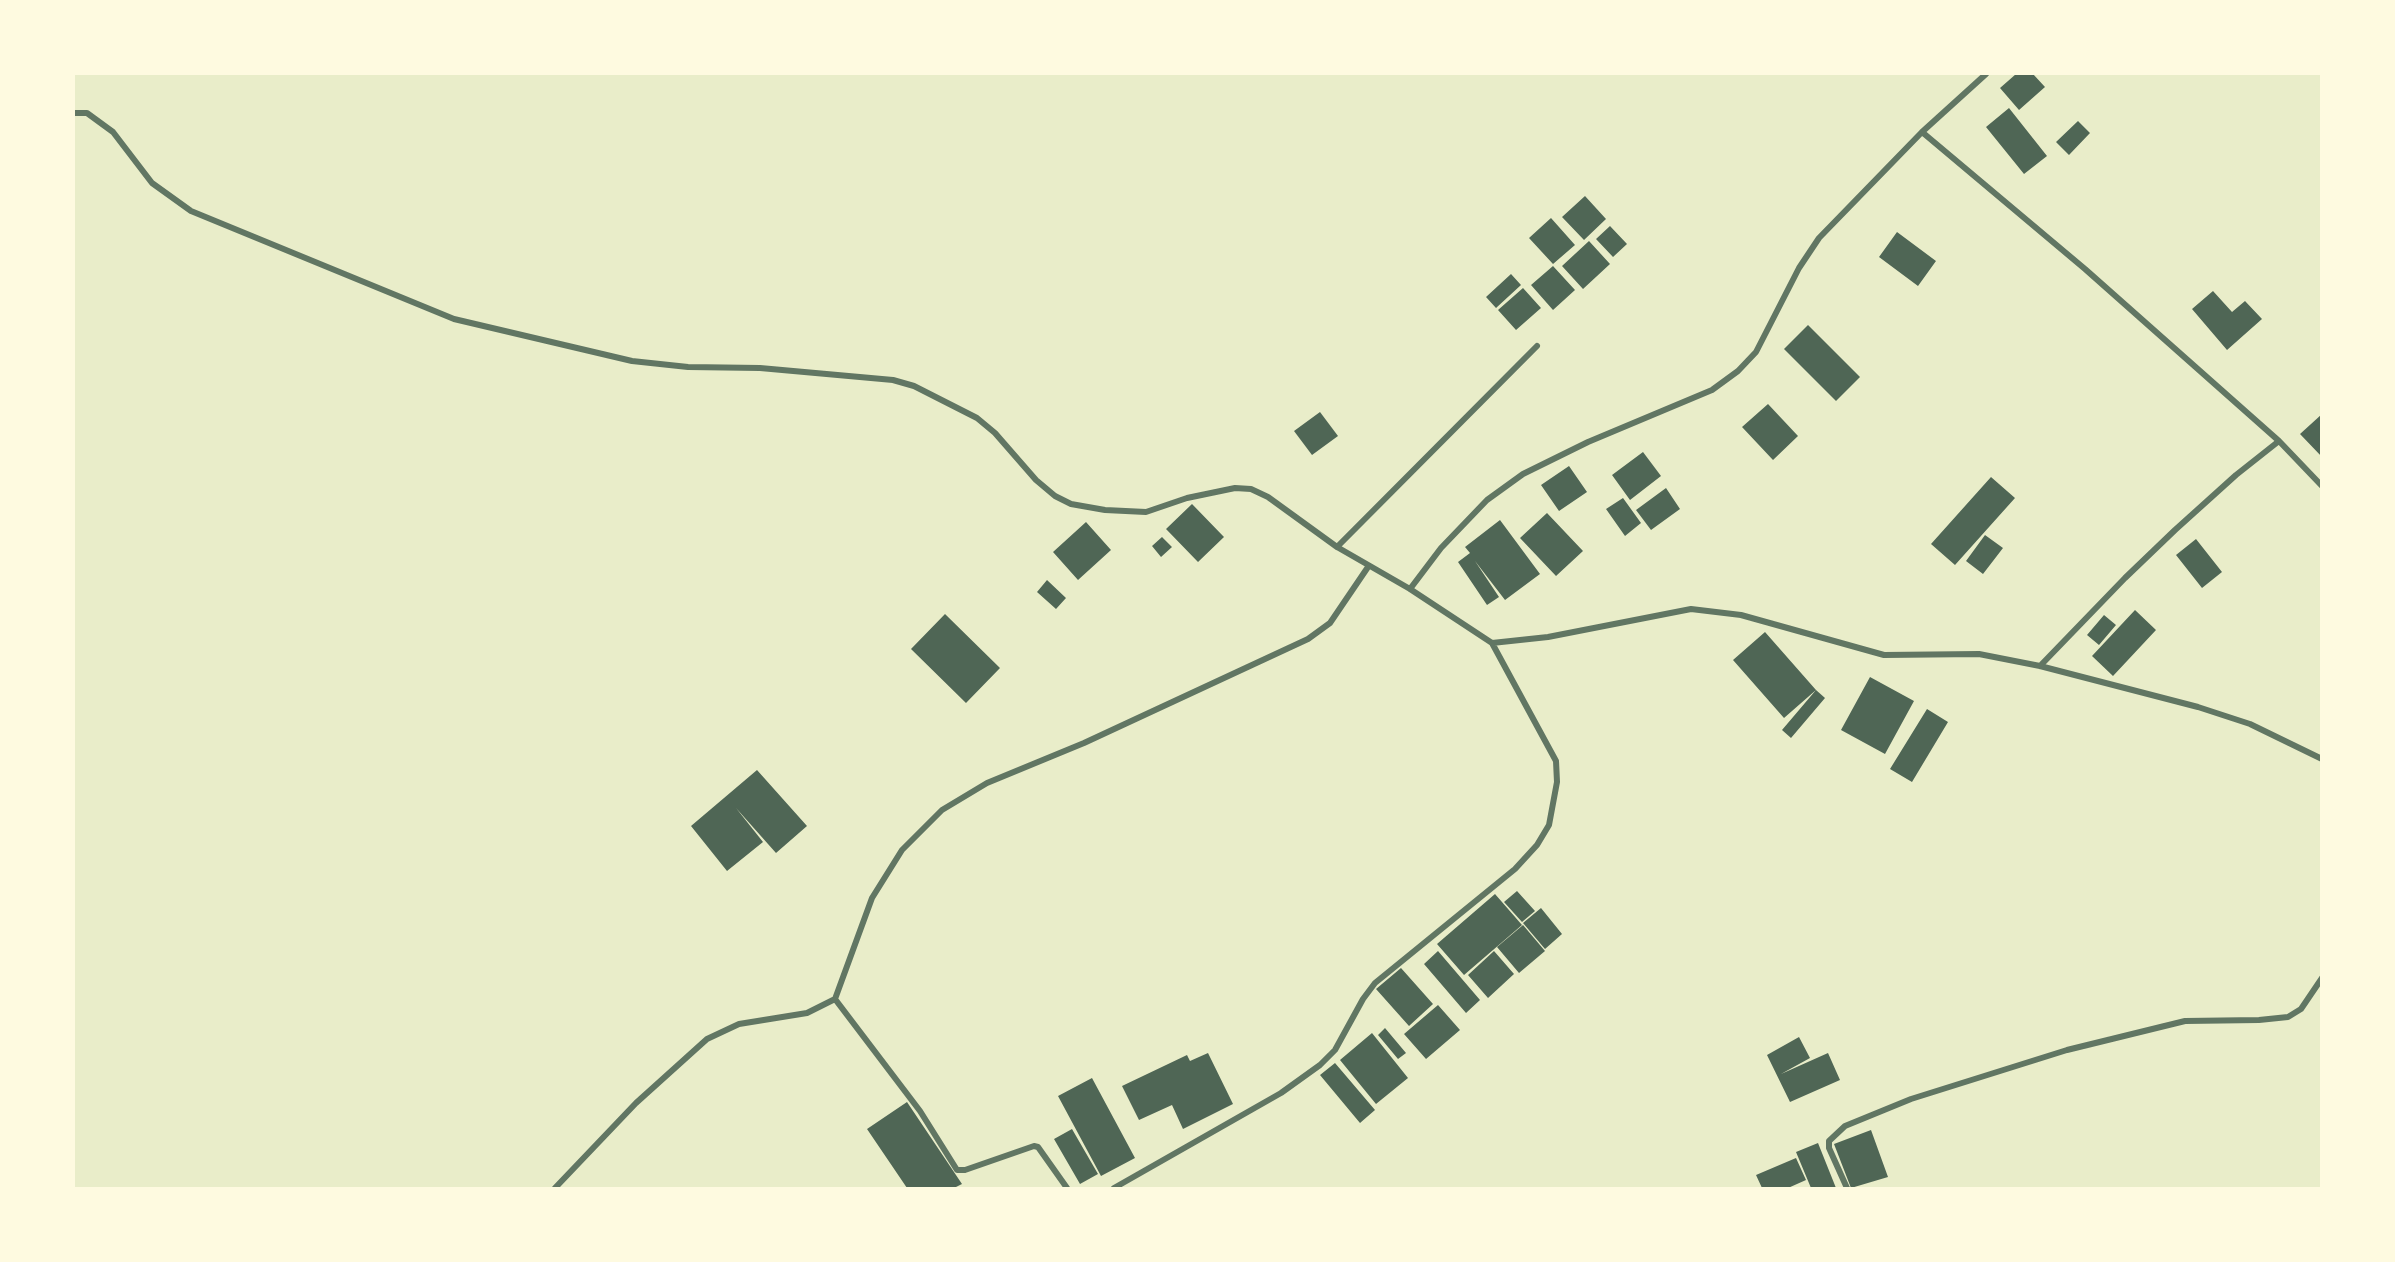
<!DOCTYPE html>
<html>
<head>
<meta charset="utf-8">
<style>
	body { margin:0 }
	#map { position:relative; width:2395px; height:1262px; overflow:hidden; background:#e9edc9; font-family:Lora,serif }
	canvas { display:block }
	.frame { position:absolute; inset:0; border:75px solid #fefae0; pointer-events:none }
</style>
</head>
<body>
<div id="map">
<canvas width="2395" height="1262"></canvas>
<div class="frame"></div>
</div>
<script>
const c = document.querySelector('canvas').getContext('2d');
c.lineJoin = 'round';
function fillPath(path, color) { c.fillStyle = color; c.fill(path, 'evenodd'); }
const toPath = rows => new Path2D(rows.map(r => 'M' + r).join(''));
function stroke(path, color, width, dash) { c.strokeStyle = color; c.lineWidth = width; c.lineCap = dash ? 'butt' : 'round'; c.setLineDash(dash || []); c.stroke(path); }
fillPath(toPath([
	[2016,74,2033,74,2045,87,2019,110,2000,88],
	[2009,108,2047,156,2024,174,1986,127],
	[2078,121,2090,133,2069,155,2056,142],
	[1585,196,1606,219,1584,240,1562,217],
	[1551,218,1575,245,1553,264,1529,238],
	[1610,226,1627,244,1613,257,1596,239],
	[1897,232,1936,261,1918,286,1879,257],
	[1589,241,1610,264,1583,289,1562,266],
	[1553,266,1575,290,1553,310,1531,285],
	[1511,274,1521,285,1496,308,1486,297],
	[1523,288,1541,308,1516,330,1498,310],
	[2213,291,2232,312,2245,301,2262,319,2227,350,2192,309],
	[1808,325,1860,377,1836,401,1784,349],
	[1768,404,1798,436,1773,460,1742,427],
	[1320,412,1338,436,1312,455,1294,431],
	[2322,414,2322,457,2300,434],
	[1643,452,1661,476,1630,500,1612,475],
	[1569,466,1587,492,1559,511,1541,485],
	[1991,477,2015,498,1955,565,1931,544],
	[1666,488,1680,509,1651,530,1636,510],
	[1623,498,1641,523,1625,536,1606,509],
	[1192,504,1224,537,1198,562,1166,529],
	[1547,513,1583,551,1556,576,1520,538],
	[1500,520,1540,574,1505,600,1475,561,1499,597,1487,605,1458,562,1470,553,1465,547],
	[1086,522,1111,550,1078,580,1053,552],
	[1985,535,2003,548,1983,574,1966,561],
	[1162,537,1172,547,1161,557,1152,546],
	[2196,539,2222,572,2202,588,2176,555],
	[1047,580,1066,598,1056,609,1037,592],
	[2135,610,2156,630,2113,676,2092,656],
	[945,614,1000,668,966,703,911,649],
	[2104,615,2116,625,2099,645,2087,635],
	[1765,632,1816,690,1784,718,1733,660],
	[1870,677,1914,701,1885,754,1841,730],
	[1816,690,1825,698,1791,738,1782,730],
	[1927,709,1948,722,1912,782,1890,769],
	[757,770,807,826,776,853,736,808,763,842,727,871,691,826],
	[1517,891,1535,911,1522,922,1504,902],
	[1495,894,1522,925,1464,975,1437,944],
	[1541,908,1562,934,1545,949,1523,923],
	[1523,925,1545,951,1519,973,1497,947],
	[1438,951,1480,1000,1466,1013,1424,964],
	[1494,951,1514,974,1488,998,1468,975],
	[1401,968,1433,1004,1409,1026,1376,989],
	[1438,1005,1460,1030,1426,1059,1404,1034],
	[1385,1028,1406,1053,1398,1059,1378,1035],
	[1372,1033,1408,1078,1376,1104,1340,1060],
	[1799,1037,1810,1058,1781,1074,1828,1053,1840,1080,1790,1102,1767,1055],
	[1208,1053,1233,1104,1183,1129,1172,1105,1139,1120,1122,1086,1187,1055,1190,1061],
	[1335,1063,1375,1110,1360,1123,1320,1075],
	[1092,1078,1135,1158,1101,1176,1058,1096],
	[907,1102,962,1184,954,1188,907,1188,867,1129],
	[1072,1129,1098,1174,1080,1184,1054,1139],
	[1871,1130,1888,1177,1851,1188,1834,1144],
	[1818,1143,1836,1188,1811,1188,1796,1152],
	[1796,1158,1806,1180,1788,1188,1762,1188,1756,1175]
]), '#4f6655');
stroke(toPath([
	[74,113,87,113,113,132,152,183,191,211,454,319,632,361,688,367,760,368,893,380,914,386,977,418,995,433,1036,480,1055,496,1071,504,1105,510,1146,512,1187,498,1235,488,1251,489,1268,497,1337,547,1410,589,1492,643,1548,637,1691,609,1741,615,1884,655,1979,654,2040,666,2198,707,2250,724,2322,759],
	[1922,132,2085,269,2279,441,2322,486],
	[1337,547,1537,346],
	[1410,589,1441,548,1487,500,1523,474,1588,442,1712,390,1738,371,1756,352,1799,268,1819,238,1922,132,1986,74],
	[2040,666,2125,578,2175,530,2236,475,2279,441],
	[835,999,920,1111,957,1170,965,1170,1034,1146,1038,1147,1067,1188],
	[555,1188,636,1103,707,1039,739,1024,807,1013,835,999,872,898,902,850,942,810,987,783,1084,743,1308,639,1330,623,1368,567],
	[1114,1188,1281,1093,1320,1065,1335,1050,1363,999,1375,983,1515,869,1537,845,1549,825,1557,782,1556,761,1492,643],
	[1847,1188,1829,1148,1829,1141,1845,1126,1911,1099,2067,1050,2185,1021,2259,1020,2288,1017,2301,1009,2322,978]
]), '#617663', 6);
</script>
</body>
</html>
